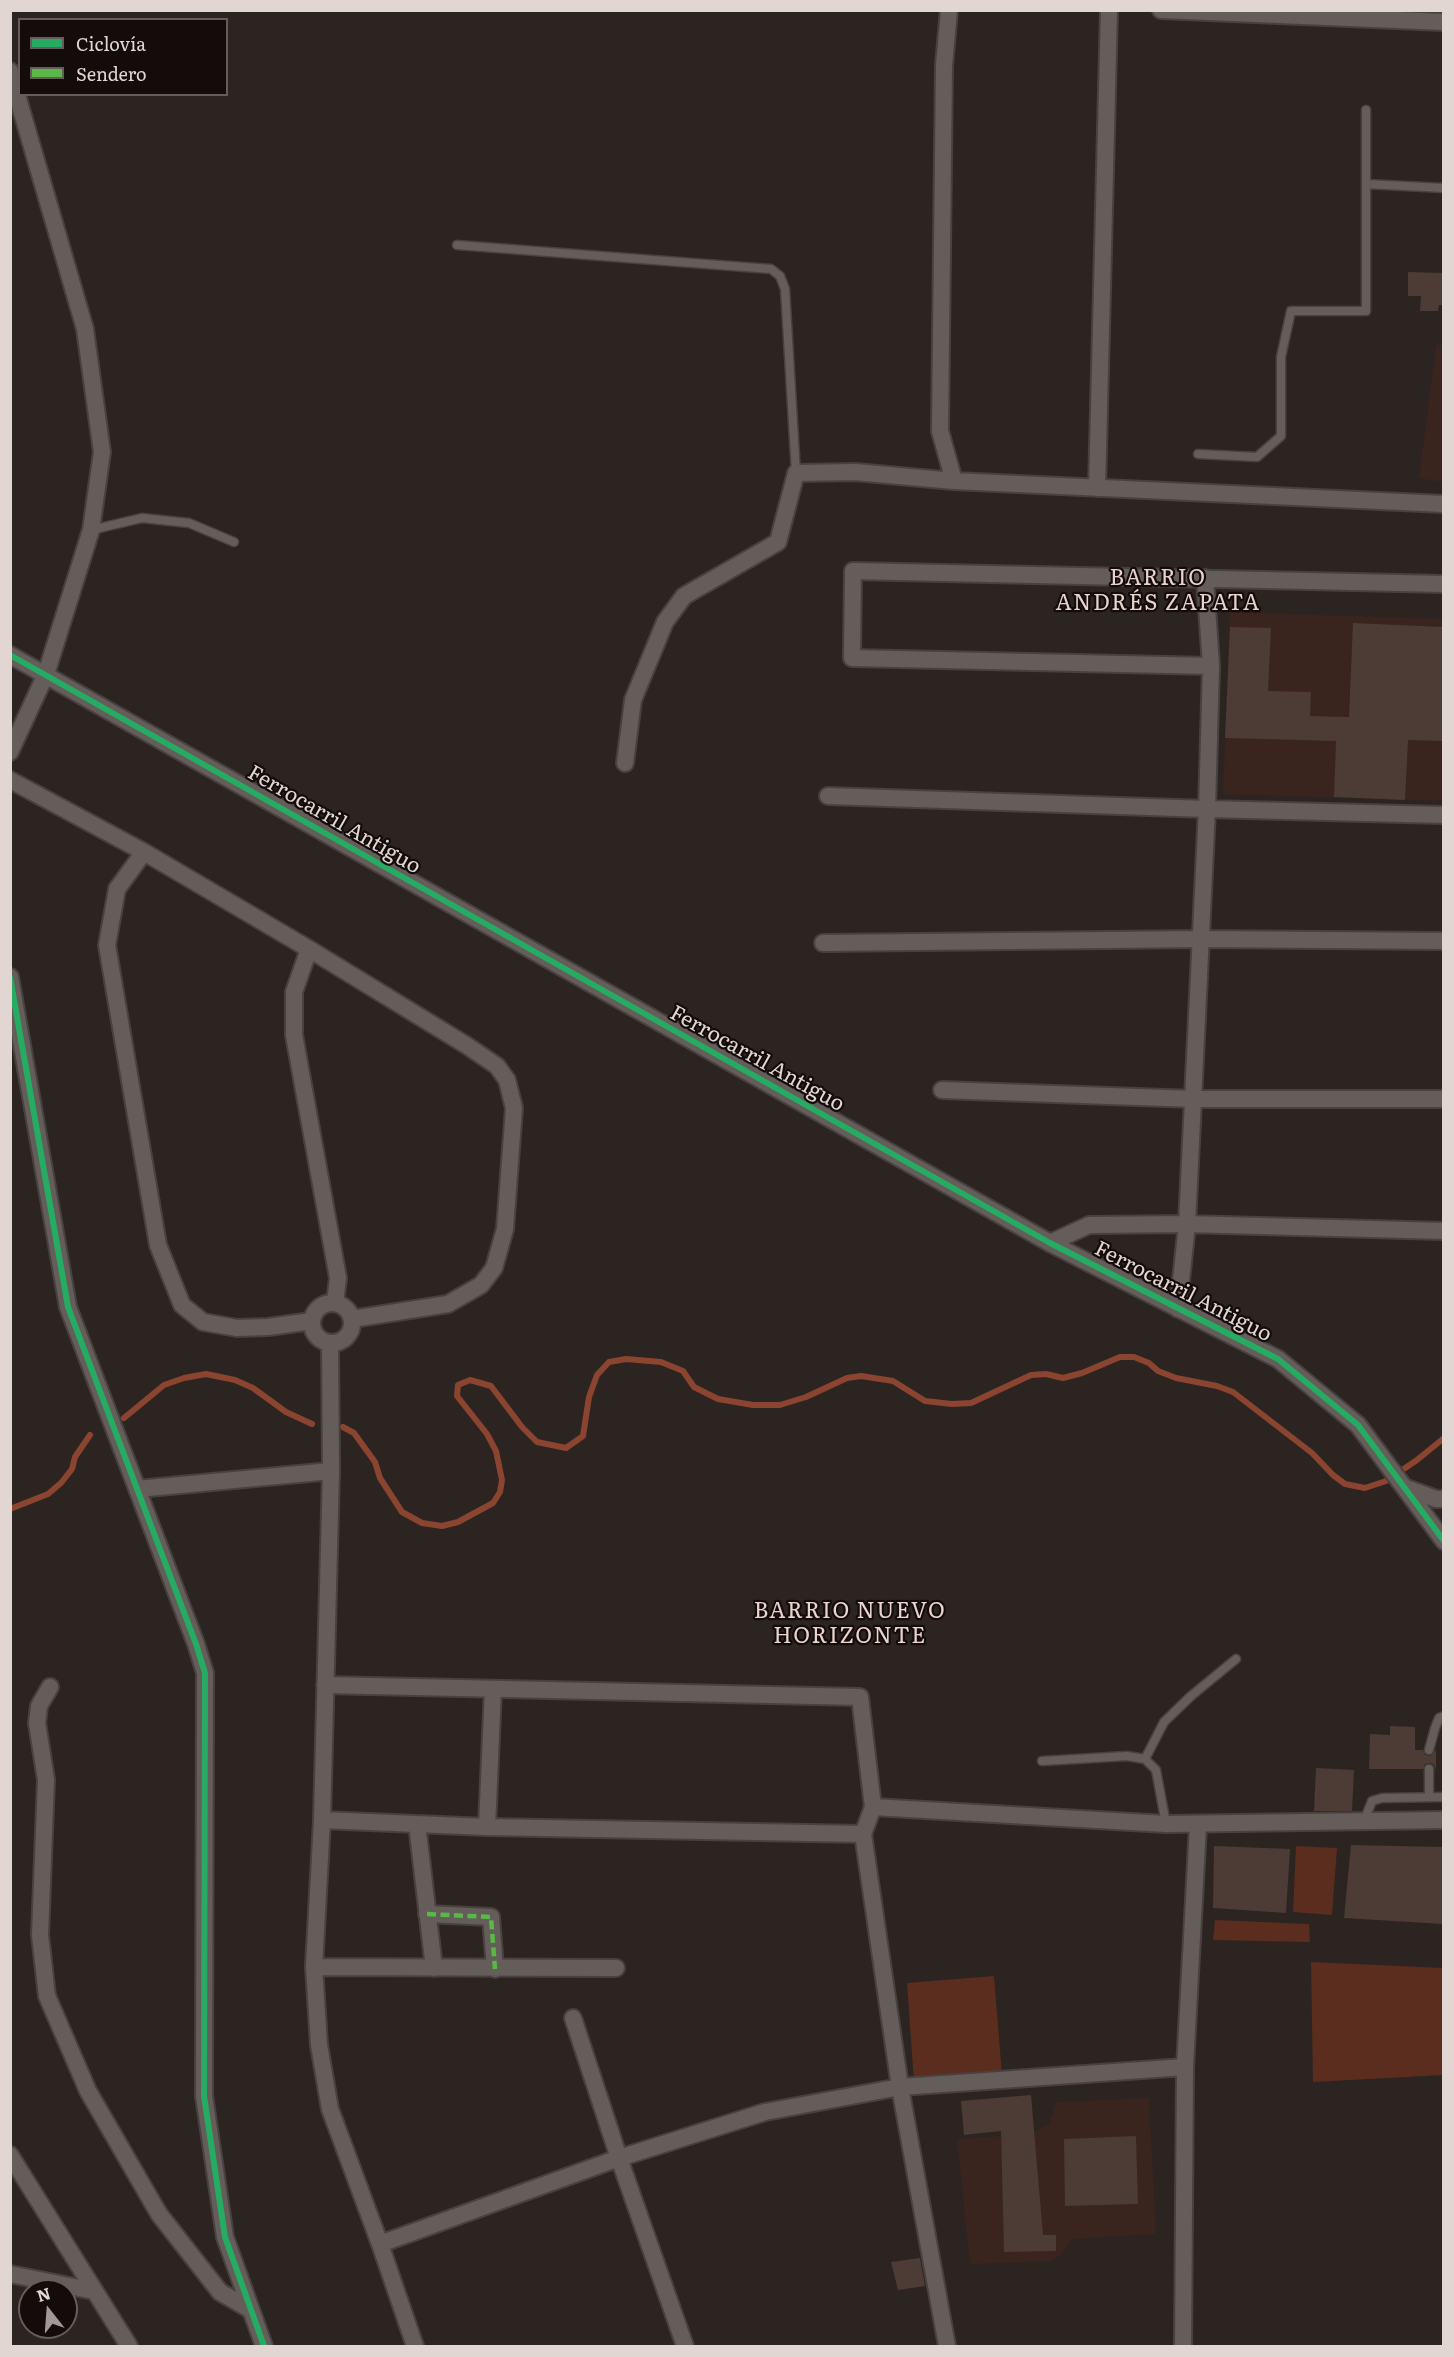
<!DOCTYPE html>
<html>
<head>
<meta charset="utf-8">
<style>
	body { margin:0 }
	#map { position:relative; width:1454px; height:2357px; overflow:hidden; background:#2c2421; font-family:Literata,serif }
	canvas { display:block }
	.frame { position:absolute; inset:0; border:12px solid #e2d6d3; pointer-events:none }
	.legend { position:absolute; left:18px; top:18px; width:210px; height:78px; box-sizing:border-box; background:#140c0a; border:2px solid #665d5a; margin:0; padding:8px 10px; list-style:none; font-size:18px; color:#e2d6d3 }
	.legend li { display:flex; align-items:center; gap:12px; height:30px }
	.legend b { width:30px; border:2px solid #665d5a }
	.north { position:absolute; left:18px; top:2279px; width:60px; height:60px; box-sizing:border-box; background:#140c0a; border:2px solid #665d5a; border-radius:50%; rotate:343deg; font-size:16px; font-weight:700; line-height:24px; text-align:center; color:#e2d6d3 }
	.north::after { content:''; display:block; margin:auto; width:21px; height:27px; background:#a29895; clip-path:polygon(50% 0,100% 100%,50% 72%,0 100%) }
</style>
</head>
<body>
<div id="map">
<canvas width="1454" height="2357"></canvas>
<div class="frame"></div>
<ul class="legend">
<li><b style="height:8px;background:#26ab63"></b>Ciclovía</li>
<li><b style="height:8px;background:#58b947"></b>Sendero</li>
</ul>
<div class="north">N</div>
</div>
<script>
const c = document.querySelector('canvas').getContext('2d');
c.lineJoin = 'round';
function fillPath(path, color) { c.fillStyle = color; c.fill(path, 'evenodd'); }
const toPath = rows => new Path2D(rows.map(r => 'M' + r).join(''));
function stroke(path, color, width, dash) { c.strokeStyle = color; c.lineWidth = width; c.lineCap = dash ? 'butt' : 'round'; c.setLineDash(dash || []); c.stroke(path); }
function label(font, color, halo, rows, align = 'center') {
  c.font = font + ' Literata,serif'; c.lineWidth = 4.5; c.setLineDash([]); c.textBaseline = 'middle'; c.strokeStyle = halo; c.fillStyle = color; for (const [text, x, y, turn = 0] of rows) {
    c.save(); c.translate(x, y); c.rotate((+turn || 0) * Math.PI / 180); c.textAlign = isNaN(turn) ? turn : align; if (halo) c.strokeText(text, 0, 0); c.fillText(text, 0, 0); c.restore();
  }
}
fillPath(toPath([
	[1436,345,1443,345,1443,482,1419,478],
	[1230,612,1443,619,1443,801,1223,794],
	[1149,2098,1156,2234,1071,2239,1062,2254,1052,2261,970,2264,957,2139,1030,2134,1049,2124,1056,2102]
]), '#39241e');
fillPath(toPath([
	[1296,1846,1337,1848,1332,1915,1293,1912],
	[1215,1920,1309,1924,1310,1942,1213,1940],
	[1311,1962,1443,1968,1443,2075,1313,2082],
	[994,1976,1002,2075,914,2082,907,1983]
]), '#5b2d1e');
stroke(toPath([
	[124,1418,164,1385,184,1378,206,1374,235,1380,253,1388,286,1412,312,1424],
	[343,1427,354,1433,375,1462,380,1478,402,1512,422,1523,442,1526,458,1522,493,1503,500,1492,502,1480,496,1451,487,1434,457,1396,458,1385,470,1380,491,1386,522,1427,537,1442,566,1448,583,1436,589,1397,597,1375,609,1362,626,1359,661,1362,683,1371,694,1387,718,1399,753,1405,780,1405,806,1397,847,1378,861,1376,893,1381,925,1401,952,1404,971,1403,1031,1375,1046,1374,1063,1378,1082,1373,1120,1357,1134,1357,1149,1363,1158,1371,1176,1378,1217,1386,1233,1392,1312,1453,1333,1475,1345,1484,1365,1488,1386,1481,1417,1460,1444,1438],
	[10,1509,48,1494,61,1483,72,1469,75,1457,90,1435]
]), '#8a442f', 6);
fillPath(toPath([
	[1408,272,1443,273,1443,305,1439,305,1438,311,1420,311,1421,296,1408,296],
	[1353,623,1443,627,1443,741,1408,740,1405,800,1334,797,1336,741,1225,738,1230,627,1271,628,1268,691,1311,692,1310,716,1349,717],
	[1390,1726,1415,1727,1415,1750,1423,1750,1425,1755,1430,1756,1436,1750,1436,1770,1434,1765,1430,1763,1425,1764,1423,1769,1369,1769,1370,1734,1390,1735],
	[1316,1768,1354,1770,1352,1811,1314,1811],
	[1351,1845,1443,1847,1443,1924,1344,1918],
	[1214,1846,1290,1849,1286,1913,1213,1908],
	[1031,2095,1043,2235,1056,2235,1056,2251,1004,2252,1001,2131,964,2135,961,2101],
	[1136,2136,1138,2204,1065,2206,1064,2139],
	[920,2258,925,2286,898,2290,891,2262]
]), '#4d3b36');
const lane = toPath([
	[1366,184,1444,188],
	[457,245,771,269,780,276,785,289,796,473],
	[1198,454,1257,457,1281,436,1281,357,1291,311,1366,311,1366,110],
	[91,530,142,518,189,523,234,542],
	[1429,1750,1435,1728,1439,1718,1444,1716],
	[1145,1759,1164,1722,1191,1696,1236,1659],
	[1042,1761,1127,1756,1145,1759,1156,1770,1166,1824],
	[1429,1796,1429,1769],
	[1364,1821,1372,1801,1382,1798,1444,1797]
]);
const street = toPath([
	[949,10,944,65,940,431,954,481],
	[1161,10,1444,22],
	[10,71,85,329,102,452,91,530,46,674,10,752],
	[1097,488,1109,10],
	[10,655,1050,1243,1278,1359,1358,1425,1444,1541],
	[1211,666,852,658,853,571,1444,584],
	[625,763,633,700,665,622,684,596,778,542,796,473,855,472,954,481,1444,504],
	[10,780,144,852,309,949,466,1045,497,1066,507,1080,514,1108,505,1229,494,1268,481,1285,448,1304,352,1319],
	[828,796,1207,809,1444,815],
	[144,852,117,889,107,945,158,1245,182,1305,203,1322,237,1328,268,1327,312,1321],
	[823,943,1201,939,1444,941],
	[309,949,294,992,294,1035,338,1278,335,1303],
	[10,977,68,1307,196,1644,205,1673,204,2096,225,2237,264,2346],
	[942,1090,1194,1099,1444,1099],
	[1050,1243,1089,1225,1187,1224,1444,1231],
	'312 1323a20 20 0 1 1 40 0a20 20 0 1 1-40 0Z',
	[1178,1309,1187,1224,1207,809,1211,666,1205,578],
	[330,1343,331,1471,322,1820,314,1967,319,2045,330,2109,380,2244,415,2346],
	[1406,1488,1436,1499,1444,1499],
	[137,1489,331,1471],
	[325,1685,860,1697,873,1807],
	[50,1687,39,1706,37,1723,46,1780,40,1935,47,1996,88,2091,159,2214,220,2292,251,2310],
	[322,1820,487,1827,863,1834,873,1807,1166,1824,1444,1820],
	[417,1824,434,1968],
	[487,1827,493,1689],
	[863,1834,900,2087,947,2346],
	[427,1914,491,1917,495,1969],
	[314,1967,616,1968],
	[573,2018,619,2158,685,2346],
	[10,2155,129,2346],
	[380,2244,619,2158,765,2112,900,2087,1185,2067],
	[10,2274,94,2291],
	[1183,2346,1185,2067,1198,1825]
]);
stroke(lane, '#49413f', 11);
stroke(street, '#49413f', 20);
stroke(lane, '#645d5a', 8);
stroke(street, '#645d5a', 16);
stroke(toPath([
	[427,1914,491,1917,495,1969]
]), '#58b947', 4.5, [9, 4.5]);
stroke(toPath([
	[10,655,1050,1243,1278,1359,1358,1425,1444,1541],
	[10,977,68,1307,196,1644,205,1673,204,2096,225,2237,264,2346]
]), '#26ab63', 6);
label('21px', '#e2d6d3', '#140c0a', [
	["Ferrocarril Antiguo",334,820,30],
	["Ferrocarril Antiguo",757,1059,29],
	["Ferrocarril Antiguo",1183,1292,27]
]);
c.letterSpacing = '1.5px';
label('22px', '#e9d3cc', '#140c0a', [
	["BARRIO",1158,579],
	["ANDRÉS ZAPATA",1158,604],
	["BARRIO NUEVO",850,1612],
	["HORIZONTE",850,1637]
]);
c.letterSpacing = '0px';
</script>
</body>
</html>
